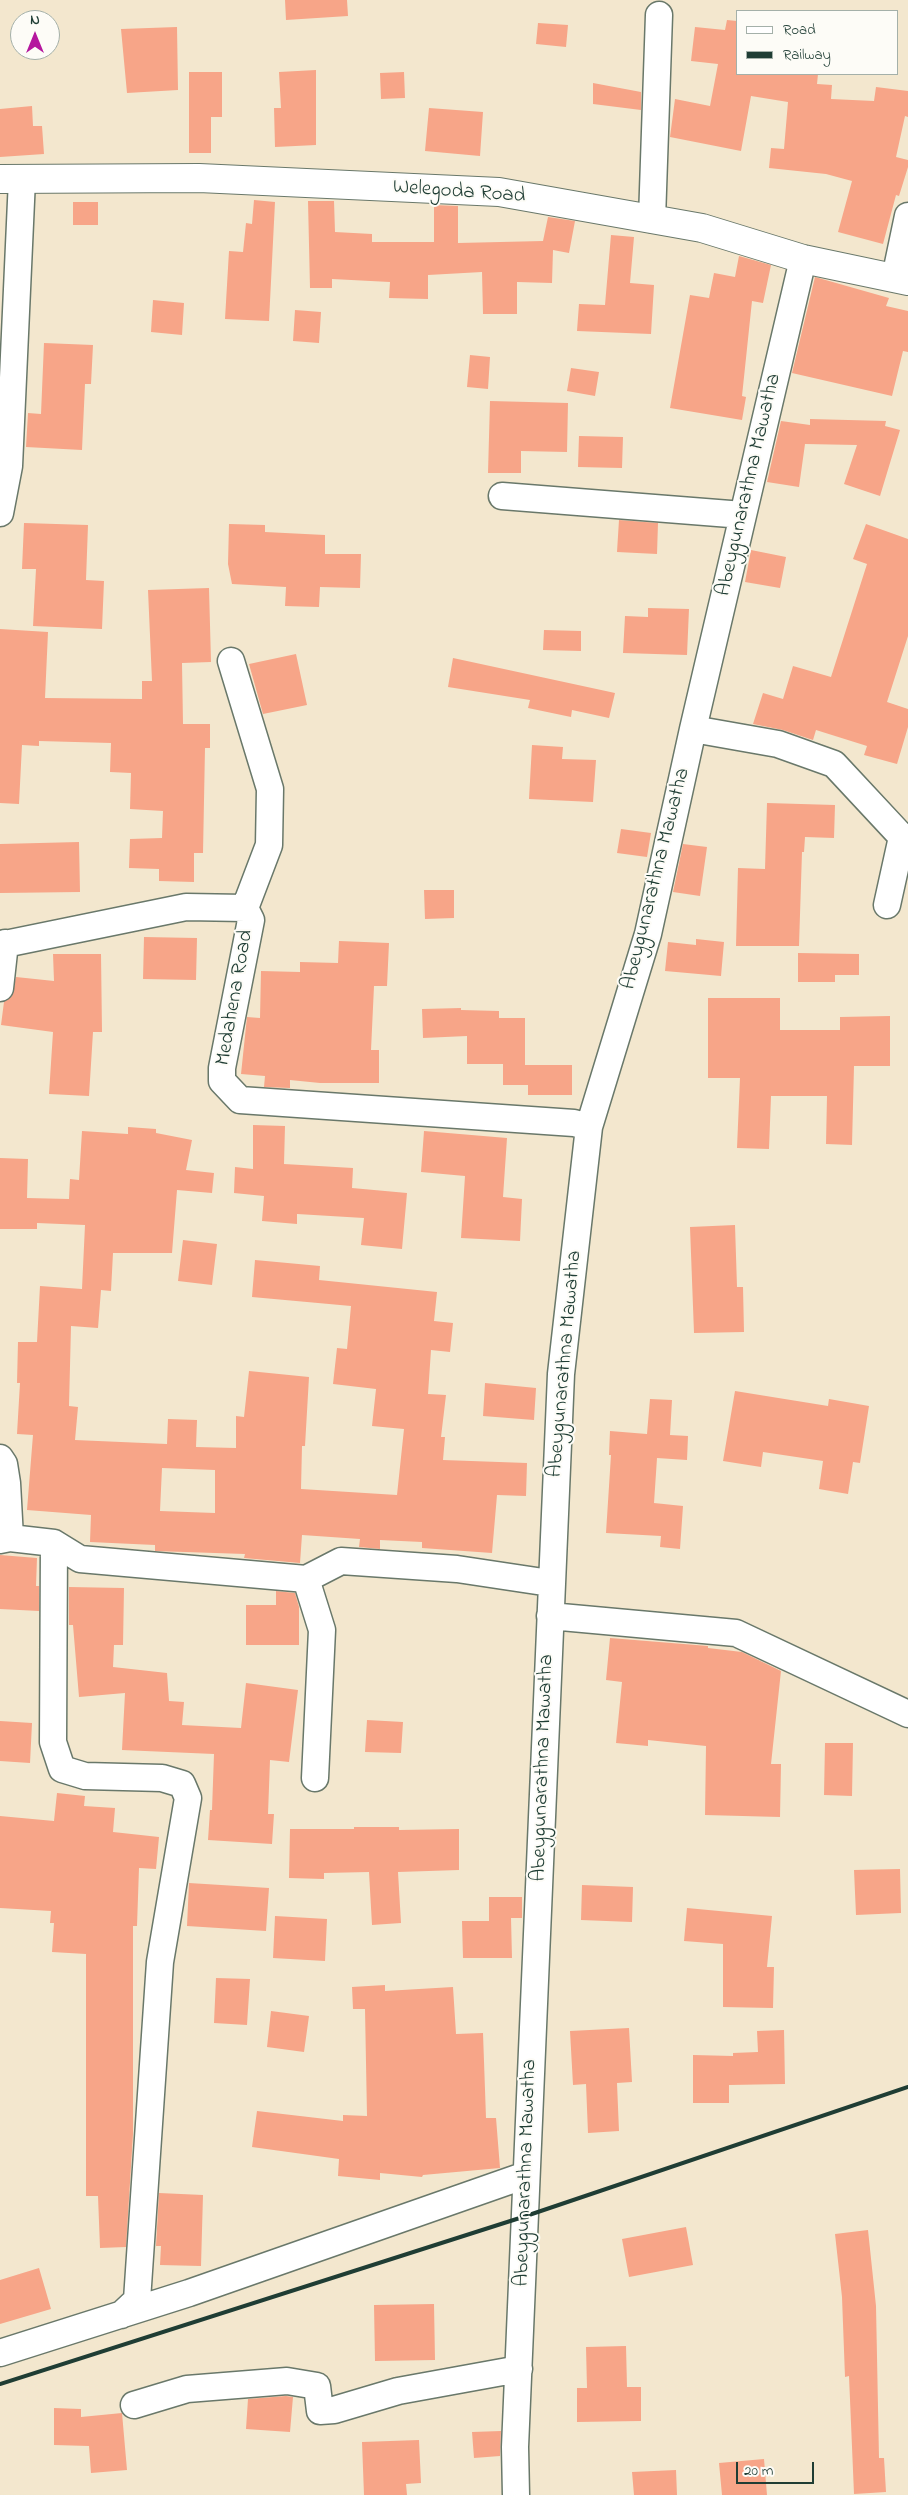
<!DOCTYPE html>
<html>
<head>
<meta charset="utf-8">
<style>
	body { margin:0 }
	#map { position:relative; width:908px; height:2495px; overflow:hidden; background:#f3e7ce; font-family:"Indie Flower",sans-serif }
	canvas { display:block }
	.legend { position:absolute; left:736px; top:10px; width:162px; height:65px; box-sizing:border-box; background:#fdfcf7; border:1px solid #a4b0a9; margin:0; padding:6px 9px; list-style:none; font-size:15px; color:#1f3d34 }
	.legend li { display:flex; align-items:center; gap:10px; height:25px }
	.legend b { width:25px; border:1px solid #a4b0a9 }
	.north { position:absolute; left:10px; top:10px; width:50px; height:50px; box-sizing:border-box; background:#fdfcf7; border:1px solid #a4b0a9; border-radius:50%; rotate:0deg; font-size:14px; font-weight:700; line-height:20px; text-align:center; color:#1f3d34 }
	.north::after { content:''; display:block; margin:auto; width:18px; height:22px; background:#b5179e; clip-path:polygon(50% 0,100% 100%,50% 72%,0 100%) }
	.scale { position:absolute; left:736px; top:2462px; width:78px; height:22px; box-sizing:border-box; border:2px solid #1f3d34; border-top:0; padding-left:6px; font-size:15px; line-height:18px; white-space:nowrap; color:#1f3d34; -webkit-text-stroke:4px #fdfcf7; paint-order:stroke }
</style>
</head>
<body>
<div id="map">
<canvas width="908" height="2495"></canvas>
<ul class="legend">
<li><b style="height:6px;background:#fff"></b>Road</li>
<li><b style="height:6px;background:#1f3d34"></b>Railway</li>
</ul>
<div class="north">N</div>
<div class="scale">20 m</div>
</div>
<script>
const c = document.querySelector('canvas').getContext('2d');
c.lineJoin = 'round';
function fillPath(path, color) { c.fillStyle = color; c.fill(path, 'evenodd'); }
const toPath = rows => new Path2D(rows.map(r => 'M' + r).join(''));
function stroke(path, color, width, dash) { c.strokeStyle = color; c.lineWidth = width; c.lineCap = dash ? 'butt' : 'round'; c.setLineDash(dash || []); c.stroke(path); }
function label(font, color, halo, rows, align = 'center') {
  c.font = font + ' "Indie Flower",sans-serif'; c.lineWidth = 4; c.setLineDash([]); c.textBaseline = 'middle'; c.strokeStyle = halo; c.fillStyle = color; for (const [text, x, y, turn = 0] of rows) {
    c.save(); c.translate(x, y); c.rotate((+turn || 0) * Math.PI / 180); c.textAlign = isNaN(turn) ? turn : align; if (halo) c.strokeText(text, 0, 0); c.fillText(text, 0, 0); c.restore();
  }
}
fillPath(toPath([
	[285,0,347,0,348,16,286,20],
	[727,20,737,21,737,74,818,74,817,84,832,85,831,99,874,101,876,87,908,91,908,117,905,116,896,157,908,160,908,167,899,196,896,195,883,244,838,232,852,181,826,174,769,168,771,148,784,149,788,102,751,96,741,151,670,137,675,99,710,106,718,64,691,61,695,27,725,30],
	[538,23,568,25,566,47,536,44],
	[177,27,178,90,127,93,121,29],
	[316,70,316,145,275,147,274,108,281,108,279,72],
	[189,72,222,72,222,117,211,117,211,153,189,153],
	[404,72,405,98,381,99,380,73],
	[593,83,641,92,641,110,593,104],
	[32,106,33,126,42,126,44,154,0,157,0,109],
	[429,108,483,112,480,156,425,151],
	[254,200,275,202,269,321,225,319,229,251,243,252,246,223,252,224],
	[308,201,334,201,335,232,372,234,372,242,434,242,434,205,458,206,458,243,543,241,548,217,575,221,569,253,553,250,552,283,517,282,517,314,483,314,482,272,428,275,428,299,389,298,390,282,332,279,332,288,310,288],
	[73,202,98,202,98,225,73,225],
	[611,235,634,237,630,283,654,285,651,334,577,331,579,304,605,305],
	[739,256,771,265,763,303,752,301,742,396,746,397,742,420,670,408,690,295,709,298,714,273,735,277],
	[815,277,889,298,886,306,908,311,908,352,903,351,892,396,792,373],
	[153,300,184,303,182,335,151,332],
	[295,310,321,312,319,343,293,341],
	[44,343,93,345,91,384,85,384,82,450,26,447,28,413,41,414],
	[470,355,490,357,488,389,467,387],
	[571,368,599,372,595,396,567,391],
	[490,401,568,403,567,452,521,451,521,473,488,473],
	[810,419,886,421,885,426,900,430,880,496,844,484,857,445,805,444,799,487,767,482,781,421,810,425],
	[579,436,623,437,622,468,578,467],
	[619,520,658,523,657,554,617,552],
	[24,523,88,525,86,580,104,581,102,629,33,626,36,569,22,569],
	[229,524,265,525,265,532,325,535,325,554,361,554,360,588,320,587,319,607,285,606,286,587,232,584,228,564],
	[866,524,908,539,908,636,887,702,908,709,908,727,897,764,864,755,867,746,816,730,813,740,783,730,753,724,763,693,783,699,793,666,831,677,867,564,853,559],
	[751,550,786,557,780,588,745,582],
	[209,588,211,662,182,663,183,724,210,724,210,748,205,748,203,853,194,853,194,882,159,881,159,869,129,868,130,839,162,838,163,811,130,809,131,773,110,772,111,743,39,741,39,746,22,745,19,804,0,803,0,629,48,632,45,698,142,699,142,681,152,681,148,590],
	[648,608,689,609,687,655,623,653,625,616,648,617],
	[544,630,581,631,581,651,543,650],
	[296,654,307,705,263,714,249,664],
	[453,658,615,693,609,718,572,710,571,717,528,708,530,700,448,687],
	[532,745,563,747,562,759,596,760,593,802,529,799],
	[767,803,835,805,834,838,805,837,804,852,802,852,799,946,736,946,738,868,765,869],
	[621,829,651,833,647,857,617,853],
	[79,842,80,892,0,893,0,844],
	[683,844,707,847,700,896,673,892],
	[424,890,454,890,454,918,425,919],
	[144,937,197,938,196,980,143,979],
	[696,939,724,942,721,976,665,971,668,942,696,945],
	[339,941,389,943,387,986,374,986,371,1050,379,1050,379,1083,320,1083,290,1080,290,1088,264,1087,265,1076,241,1074,247,1017,260,1018,261,971,300,972,300,962,338,963],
	[798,953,859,954,859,975,835,975,835,982,798,982],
	[53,954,101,954,102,1032,93,1032,89,1096,49,1094,53,1032,1,1025,4,1002,12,996,16,977,54,981],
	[708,998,780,998,780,1030,840,1030,840,1017,890,1016,890,1066,854,1066,852,1145,826,1144,827,1096,771,1096,769,1149,737,1148,740,1078,708,1078],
	[461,1008,461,1010,499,1011,499,1018,525,1018,525,1065,572,1065,572,1095,528,1095,528,1085,503,1085,503,1064,467,1064,467,1036,423,1038,422,1009],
	[253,1125,285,1126,284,1164,353,1168,352,1188,407,1193,402,1249,361,1245,364,1218,297,1214,297,1224,262,1221,264,1196,234,1193,235,1167,253,1169],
	[128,1127,156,1129,156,1133,192,1140,186,1170,214,1173,212,1193,177,1190,172,1253,113,1253,111,1291,101,1290,98,1328,71,1326,69,1406,78,1407,75,1440,167,1444,168,1419,197,1420,196,1447,236,1448,236,1416,244,1417,249,1371,309,1377,305,1446,302,1446,301,1489,397,1495,404,1429,372,1426,376,1389,333,1384,337,1348,347,1349,351,1306,252,1297,255,1260,320,1266,319,1280,437,1292,434,1321,453,1323,450,1352,431,1350,428,1394,446,1395,441,1437,445,1437,443,1460,527,1463,526,1496,497,1495,492,1553,422,1548,422,1542,380,1540,380,1549,359,1547,360,1539,302,1535,300,1563,244,1558,245,1554,155,1551,155,1545,90,1542,91,1515,27,1510,33,1435,17,1434,20,1383,17,1383,18,1342,37,1342,40,1286,82,1289,85,1225,37,1223,37,1229,0,1229,0,1158,28,1159,27,1198,69,1199,70,1179,79,1180,82,1131,128,1134],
	[162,1468,215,1470,215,1513,160,1511],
	[424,1131,507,1138,503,1197,522,1199,520,1241,461,1238,465,1176,421,1172],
	[735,1225,737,1287,743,1287,744,1332,694,1333,690,1227],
	[183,1240,217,1244,212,1285,178,1281],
	[485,1383,536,1388,534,1420,483,1416],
	[735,1391,828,1406,829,1399,869,1406,860,1463,853,1462,848,1494,819,1489,823,1461,763,1452,761,1467,723,1461],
	[650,1399,672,1400,670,1435,688,1436,687,1460,657,1458,654,1503,683,1506,680,1549,660,1547,661,1536,606,1533,611,1455,609,1455,610,1431,647,1434],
	[0,1555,37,1558,36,1586,39,1586,39,1611,0,1609],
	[69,1587,124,1588,123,1645,114,1645,113,1667,167,1673,169,1701,184,1702,182,1725,241,1728,246,1683,298,1690,289,1762,270,1760,268,1814,274,1814,272,1844,208,1840,210,1810,212,1810,214,1754,122,1750,125,1693,79,1697,73,1625,69,1625],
	[276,1591,295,1593,299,1607,299,1645,246,1645,246,1605,276,1605],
	[610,1638,708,1646,708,1648,742,1652,781,1671,771,1764,781,1764,780,1817,705,1815,706,1746,648,1740,648,1746,616,1743,622,1682,606,1680],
	[367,1720,403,1722,401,1753,365,1752],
	[0,1721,32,1723,30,1763,0,1761],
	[825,1743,853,1743,852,1796,824,1795],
	[57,1793,85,1796,84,1806,115,1808,113,1832,159,1837,156,1869,139,1868,137,1926,133,1926,133,2134,126,2247,100,2248,98,2196,86,2196,86,1954,52,1952,54,1923,50,1923,51,1911,0,1908,0,1816,54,1821],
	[354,1827,399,1827,399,1830,459,1829,459,1870,398,1872,401,1923,372,1925,369,1872,324,1873,324,1879,289,1878,290,1829,354,1829],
	[900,1869,901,1913,856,1915,854,1870],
	[189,1883,269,1888,266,1931,187,1926],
	[582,1885,633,1887,632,1922,581,1920],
	[489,1897,522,1897,522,1918,511,1918,512,1958,463,1958,462,1921,489,1921],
	[687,1908,772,1916,767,1967,774,1967,773,2008,723,2007,723,1944,684,1941],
	[275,1916,327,1919,325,1961,273,1958],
	[216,1978,250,1979,247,2025,214,2023],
	[385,1985,385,1991,453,1987,456,2034,483,2033,486,2118,496,2118,500,2168,423,2175,422,2177,380,2173,380,2180,338,2176,339,2159,252,2147,257,2111,343,2121,343,2115,367,2116,365,2009,353,2009,352,1987],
	[271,2011,309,2016,304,2052,267,2047],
	[629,2028,632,2082,617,2083,619,2131,588,2133,586,2084,573,2085,570,2031],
	[784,2030,785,2084,729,2085,729,2103,693,2103,693,2055,733,2056,733,2053,758,2052,757,2031],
	[159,2193,203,2195,201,2266,160,2265,161,2246,156,2246],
	[686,2227,693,2265,629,2277,622,2239],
	[868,2230,876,2306,879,2458,884,2458,886,2492,854,2494,849,2376,845,2377,842,2297,835,2234],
	[39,2268,51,2309,0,2324,0,2280],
	[434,2304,435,2360,375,2361,374,2305],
	[626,2346,627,2387,641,2387,641,2421,577,2422,577,2388,587,2388,586,2347],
	[286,2396,293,2397,290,2432,246,2429,248,2399],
	[54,2408,81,2409,81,2417,122,2413,127,2470,91,2473,89,2446,54,2445],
	[501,2431,500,2456,474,2458,472,2432],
	[419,2440,421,2483,406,2484,407,2495,364,2495,362,2442],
	[764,2459,767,2495,722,2495,719,2463],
	[676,2470,677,2495,634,2495,632,2472]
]), '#f7a588');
const street = toPath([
	[652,219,659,15],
	[895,278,908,216],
	[502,496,743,515],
	[0,513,9,466,22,179],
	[231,661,270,789,269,845,245,908],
	[693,729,778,744,834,764,902,837,887,905],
	[0,945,186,907,245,908,251,920,222,1068,222,1081,240,1100,574,1123,589,1127],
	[0,988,5,943],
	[0,1458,4,1464,7,1483,10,1538],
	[0,1540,10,1538,54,1543,80,1559,306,1579,341,1561,457,1569,550,1583],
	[54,1543,53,1742,62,1769,85,1776,162,1778,182,1784,188,1798,160,1962,137,2300,121,2315],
	[306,1579,322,1630,315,1778],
	[550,1616,736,1633,908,1714],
	[0,2353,189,2293,526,2175],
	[134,2405,187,2389,287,2381,317,2386,320,2411,334,2410,398,2391,519,2369],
	[516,2495,515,2447,561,1374,589,1127,648,934,693,729,803,259]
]);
const secondary = toPath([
	[0,179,199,178,499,192,702,228,803,259,908,281]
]);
stroke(street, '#69786a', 29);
stroke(secondary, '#69786a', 30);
stroke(street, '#fff', 26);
stroke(secondary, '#fff', 28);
stroke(toPath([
	[0,2384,526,2216,908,2087]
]), '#1f3d34', 4);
label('21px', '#1f3d34', '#fdfcf7', [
	["Welegoda Road",459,193,4],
	["Abeygunarathna Mawatha",750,485,-77],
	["Abeygunarathna Mawatha",657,879,-76],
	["Medahena Road",236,998,-80],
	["Abeygunarathna Mawatha",566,1364,-85],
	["Abeygunarathna Mawatha",544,1768,-88],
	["Abeygunarathna Mawatha",527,2173,-88]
]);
</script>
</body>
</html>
